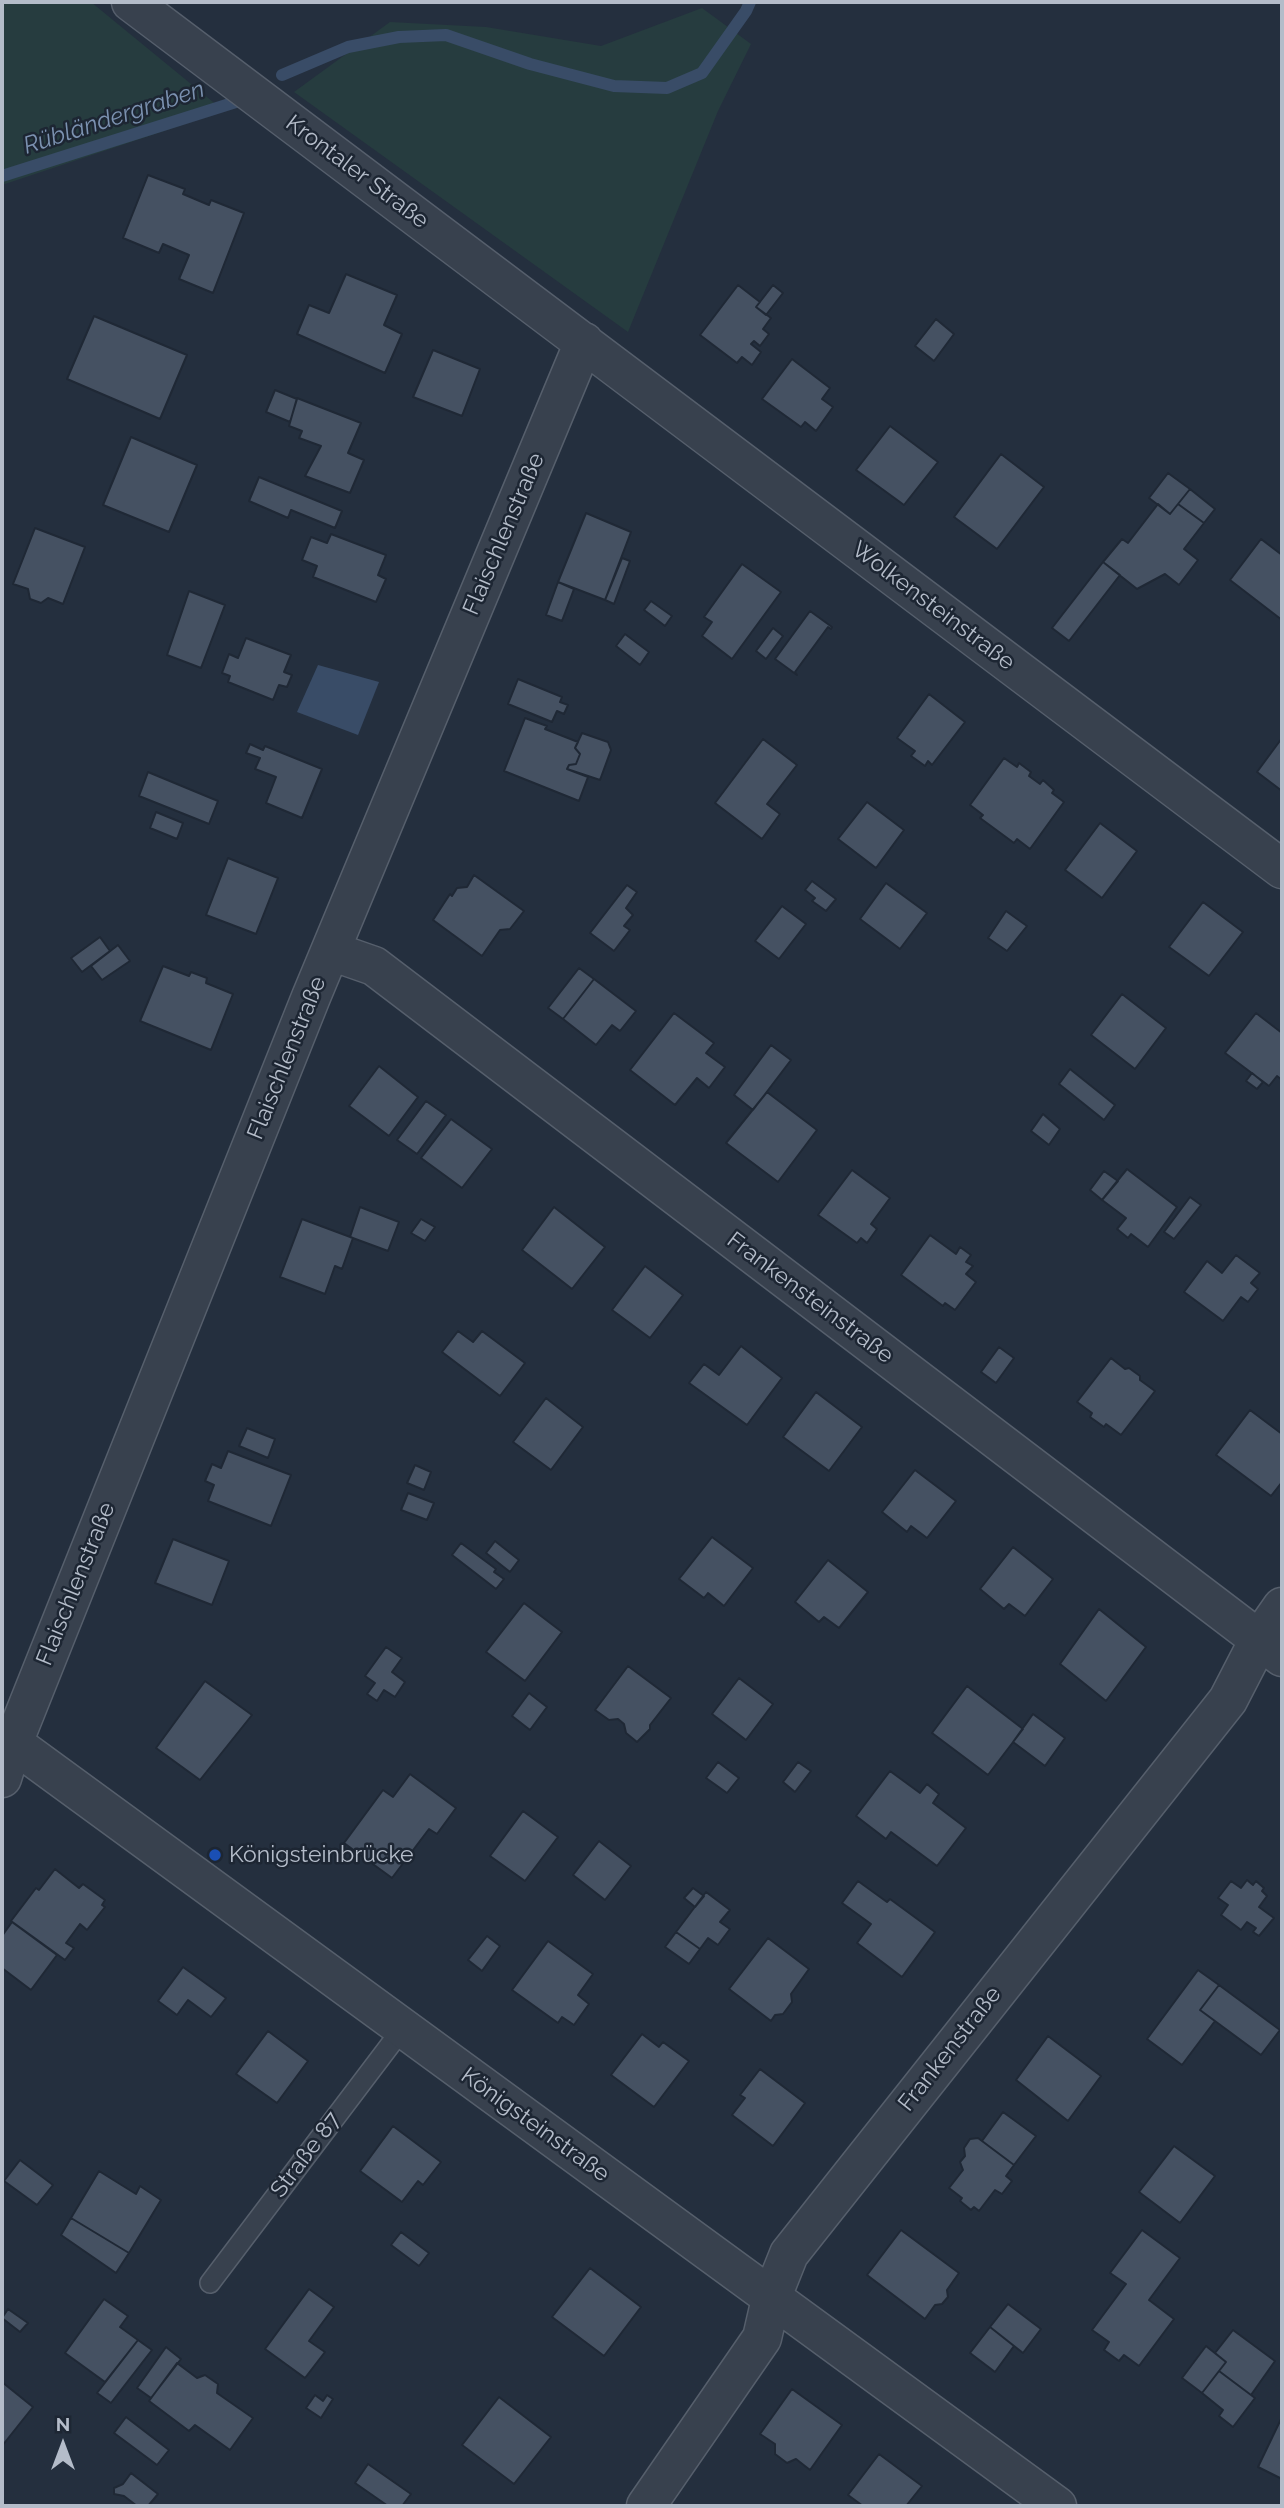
<!DOCTYPE html>
<html>
<head>
<meta charset="utf-8">
<style>
	body { margin:0 }
	#map { position:relative; width:1284px; height:2508px; overflow:hidden; background:#242f3e; font-family:Raleway,sans-serif }
	canvas { display:block }
	.frame { position:absolute; inset:0; border:4px solid #b4bcc9; pointer-events:none }
	.north { position:absolute; left:28px; top:2410px; width:70px; height:70px; -webkit-text-stroke:5px #1d2633; paint-order:stroke; rotate:0deg; font-size:19px; font-weight:700; line-height:28px; text-align:center; color:#b4bcc9 }
	.north::after { content:''; display:block; margin:auto; width:24px; height:32px; background:#b4bcc9; clip-path:polygon(50% 0,100% 100%,50% 72%,0 100%) }
</style>
</head>
<body>
<div id="map">
<canvas width="1284" height="2508"></canvas>
<div class="frame"></div>
<div class="north">N</div>
</div>
<script>
const c = document.querySelector('canvas').getContext('2d');
c.lineJoin = 'round';
function fillPath(path, color) { c.fillStyle = color; c.fill(path, 'evenodd'); }
const toPath = rows => new Path2D(rows.map(r => 'M' + r).join(''));
function stroke(path, color, width, dash) { c.strokeStyle = color; c.lineWidth = width; c.lineCap = dash ? 'butt' : 'round'; c.setLineDash(dash || []); c.stroke(path); }
function label(font, color, halo, rows, align = 'center') {
  c.font = font + ' Raleway,sans-serif'; c.lineWidth = 5; c.setLineDash([]); c.textBaseline = 'middle'; c.strokeStyle = halo; c.fillStyle = color; for (const [text, x, y, turn = 0] of rows) {
    c.save(); c.translate(x, y); c.rotate((+turn || 0) * Math.PI / 180); c.textAlign = isNaN(turn) ? turn : align; if (halo) c.strokeText(text, 0, 0); c.fillText(text, 0, 0); c.restore();
  }
}
fillPath(toPath([
	[2,2,91,2,224,111,2,185],
	[702,8,751,44,718,111,628,332,294,92,390,22,486,27,601,46]
]), '#263c3f');
fillPath(toPath([
	[318,665,379,682,358,735,297,712]
]), '#394c67');
stroke(toPath([
	[282,75,348,47,399,37,446,35,530,64,614,86,667,88,702,73,746,11,750,2],
	[2,176,239,101]
]), '#394c67', 12);
const building = toPath([
	[148,175,185,189,183,194,209,205,211,200,244,213,213,293,179,279,189,255,163,244,159,253,123,238,148,175],
	[346,274,397,295,384,325,402,334,385,373,297,334,309,305,329,313,346,274],
	[738,285,760,302,756,307,771,318,763,329,769,334,760,346,754,341,751,344,761,352,752,365,742,357,737,363,700,335,738,285],
	[773,285,783,293,766,315,756,307,773,285],
	[94,316,187,355,160,419,67,379,94,316],
	[936,319,954,334,934,361,915,346,936,319],
	[433,350,480,369,462,416,413,397,433,350],
	[792,359,830,388,822,399,833,407,816,431,805,422,801,427,762,399,792,359],
	[275,390,297,399,290,422,266,412,275,390],
	[297,398,361,423,348,453,364,460,350,493,305,476,321,446,299,438,302,431,289,426,297,398],
	[890,426,938,462,904,505,856,470,890,426],
	[131,437,197,465,169,532,103,505,131,437],
	[1001,454,1044,487,997,549,954,517,1001,454],
	[1168,473,1190,489,1170,514,1149,498,1168,473],
	[259,477,342,511,335,528,291,510,288,518,249,501,259,477],
	[1190,489,1215,509,1204,523,1178,504,1190,489],
	[1158,504,1170,514,1178,504,1204,523,1184,549,1198,560,1179,585,1165,574,1137,589,1103,562,1122,539,1128,543,1158,504],
	[586,513,631,532,605,600,558,582,586,513],
	[35,528,85,547,63,604,48,598,41,603,30,599,28,589,13,584,35,528],
	[331,534,386,555,378,575,386,579,376,602,313,577,317,566,302,560,311,537,327,543,331,534],
	[1261,539,1282,555,1282,620,1230,580,1261,539],
	[622,558,630,561,614,604,605,600,622,558],
	[1103,562,1120,575,1069,641,1052,628,1103,562],
	[742,564,781,592,732,659,702,636,712,622,704,617,742,564],
	[558,582,574,589,562,621,546,615,558,582],
	[189,591,225,605,201,668,167,655,189,591],
	[651,601,672,616,665,626,644,610,651,601],
	[810,611,832,627,831,629,828,627,795,672,797,675,775,659,810,611],
	[773,628,783,636,766,659,756,651,773,628],
	[625,634,649,652,640,665,616,646,625,634],
	[246,638,291,655,284,672,292,675,287,687,279,685,273,700,228,682,230,676,222,673,229,654,238,658,246,638],
	[518,679,562,697,560,702,568,705,564,714,557,711,552,722,508,704,518,679],
	[929,694,965,722,932,765,928,761,925,766,911,756,915,751,897,738,929,694],
	[525,718,547,726,545,729,578,742,575,748,580,754,576,764,569,765,567,769,588,777,579,801,504,771,525,718],
	[582,733,608,742,611,750,600,780,567,769,569,765,576,764,580,754,575,748,582,733],
	[1282,738,1282,791,1257,772,1282,738],
	[763,739,797,765,767,804,780,814,762,839,715,803,763,739],
	[250,744,263,750,265,746,322,769,302,818,266,803,276,777,255,769,260,758,246,753,250,744],
	[1004,758,1017,767,1019,763,1031,772,1029,776,1040,784,1043,780,1054,790,1052,793,1064,802,1030,849,1017,839,1014,843,980,818,983,815,970,805,1004,758],
	[148,772,218,801,209,824,139,796,148,772],
	[867,802,904,830,876,868,838,839,867,802],
	[156,812,183,823,177,839,150,828,156,812],
	[1100,823,1137,851,1102,898,1065,870,1100,823],
	[228,858,278,878,256,934,206,915,228,858],
	[474,875,524,911,510,929,500,930,482,956,433,920,450,894,452,896,457,888,467,887,474,875],
	[812,881,836,899,826,911,812,901,815,898,805,890,812,881],
	[886,883,927,913,900,949,860,919,886,883],
	[627,885,637,892,626,908,633,915,624,926,630,930,614,951,590,933,627,885],
	[1203,902,1243,932,1209,976,1169,947,1203,902],
	[782,906,806,924,779,959,755,941,782,906],
	[1006,911,1027,926,1007,951,988,938,1006,911],
	[100,937,110,951,82,972,71,958,100,937],
	[118,945,130,961,102,980,91,966,118,945],
	[163,966,189,976,191,972,207,978,206,983,233,994,211,1050,140,1021,163,966],
	[579,968,594,979,563,1019,548,1008,579,968],
	[594,979,636,1011,620,1031,612,1025,596,1045,563,1019,594,979],
	[1122,994,1166,1028,1135,1069,1091,1035,1122,994],
	[674,1013,714,1043,706,1053,725,1067,709,1088,697,1078,675,1105,630,1070,674,1013],
	[1256,1013,1282,1033,1282,1080,1277,1076,1269,1086,1225,1053,1256,1013],
	[771,1045,791,1060,753,1110,734,1095,771,1045],
	[379,1066,418,1097,389,1136,349,1106,379,1066],
	[1070,1069,1115,1105,1104,1120,1059,1084,1070,1069],
	[1252,1073,1263,1082,1257,1089,1246,1081,1252,1073],
	[767,1092,817,1130,778,1182,726,1143,767,1092],
	[426,1101,446,1115,417,1154,397,1140,426,1101],
	[1043,1114,1060,1129,1049,1145,1031,1131,1043,1114],
	[451,1119,492,1149,462,1188,421,1158,451,1119],
	[1127,1169,1177,1207,1148,1247,1131,1234,1128,1238,1117,1229,1126,1218,1102,1200,1127,1169],
	[852,1170,890,1198,871,1224,877,1229,867,1243,861,1238,857,1243,818,1215,852,1170],
	[1104,1171,1118,1181,1102,1200,1090,1190,1104,1171],
	[1190,1197,1201,1205,1174,1239,1164,1232,1190,1197],
	[360,1207,399,1222,388,1251,350,1237,360,1207],
	[554,1207,605,1247,572,1289,522,1250,554,1207],
	[302,1219,353,1238,342,1269,335,1266,325,1294,280,1277,302,1219],
	[421,1219,435,1227,425,1241,411,1233,421,1219],
	[930,1235,956,1254,960,1247,971,1255,966,1262,973,1266,966,1274,976,1282,955,1310,945,1303,943,1306,901,1275,930,1235],
	[1236,1255,1260,1273,1251,1283,1258,1289,1248,1302,1241,1297,1223,1321,1184,1292,1207,1261,1222,1273,1236,1255],
	[645,1266,683,1295,650,1338,612,1310,645,1266],
	[458,1331,473,1342,482,1331,525,1363,500,1396,442,1352,458,1331],
	[741,1346,782,1378,747,1425,689,1383,704,1364,719,1375,741,1346],
	[999,1347,1014,1358,996,1383,981,1372,999,1347],
	[1111,1358,1125,1369,1129,1368,1140,1376,1140,1380,1155,1391,1121,1435,1106,1424,1104,1427,1090,1417,1092,1413,1077,1402,1111,1358],
	[816,1392,862,1427,829,1471,783,1437,816,1392],
	[546,1398,583,1427,551,1470,513,1442,546,1398],
	[1250,1410,1282,1434,1282,1482,1271,1496,1216,1455,1250,1410],
	[247,1428,275,1439,268,1458,239,1446,247,1428],
	[228,1451,291,1475,271,1526,208,1501,214,1485,205,1481,212,1464,221,1468,228,1451],
	[415,1465,431,1472,424,1490,407,1483,415,1465],
	[915,1470,956,1501,927,1538,911,1526,907,1532,882,1512,915,1470],
	[408,1493,434,1503,427,1520,401,1510,408,1493],
	[712,1537,753,1568,724,1606,708,1593,704,1598,679,1579,712,1537],
	[173,1539,229,1561,212,1605,155,1583,173,1539],
	[495,1541,519,1560,510,1572,486,1553,495,1541],
	[461,1543,496,1569,494,1572,504,1579,496,1589,452,1555,461,1543],
	[1013,1547,1053,1579,1025,1616,1009,1604,1004,1609,980,1589,1013,1547],
	[828,1560,868,1592,839,1628,824,1617,819,1622,795,1602,828,1560],
	[524,1603,562,1632,525,1681,486,1652,524,1603],
	[1099,1609,1146,1647,1106,1701,1060,1664,1099,1609],
	[386,1647,402,1658,392,1672,405,1682,395,1697,384,1690,377,1701,367,1694,375,1683,365,1676,386,1647],
	[628,1666,671,1698,650,1725,650,1729,637,1742,626,1733,624,1724,618,1719,609,1720,595,1710,628,1666],
	[739,1678,773,1704,746,1740,712,1714,739,1678],
	[205,1681,252,1715,200,1780,156,1748,205,1681],
	[967,1686,1023,1729,988,1775,932,1733,967,1686],
	[529,1693,547,1707,530,1730,512,1716,529,1693],
	[1033,1714,1065,1738,1045,1766,1013,1742,1033,1714],
	[718,1762,739,1778,727,1793,706,1778,718,1762],
	[798,1762,811,1771,795,1792,783,1782,798,1762],
	[890,1771,920,1793,927,1784,939,1794,933,1803,966,1828,937,1866,891,1832,886,1839,856,1816,890,1771],
	[410,1774,456,1808,437,1834,429,1829,392,1878,344,1843,383,1790,393,1797,410,1774],
	[523,1811,558,1837,525,1881,490,1856,523,1811],
	[599,1841,631,1866,605,1900,573,1875,599,1841],
	[55,1869,79,1888,83,1884,105,1900,102,1905,105,1907,87,1930,80,1924,66,1943,74,1948,65,1960,11,1921,36,1888,39,1890,55,1869],
	[1247,1880,1253,1885,1256,1881,1264,1888,1262,1891,1267,1896,1259,1907,1274,1918,1259,1936,1253,1932,1256,1928,1247,1922,1241,1930,1221,1915,1228,1905,1218,1898,1231,1881,1241,1888,1247,1880],
	[858,1881,887,1902,890,1899,935,1932,902,1977,857,1943,871,1924,842,1903,858,1881],
	[693,1888,704,1896,695,1907,684,1898,693,1888],
	[706,1892,730,1910,720,1922,730,1929,718,1945,708,1938,700,1949,676,1932,706,1892],
	[12,1922,57,1955,31,1990,2,1968,2,1936,12,1922],
	[676,1932,700,1949,689,1964,665,1947,676,1932],
	[487,1936,500,1946,482,1971,468,1960,487,1936],
	[768,1938,809,1969,791,1994,792,2002,783,2014,775,2015,771,2021,729,1989,768,1938],
	[548,1941,593,1974,578,1995,589,2004,574,2025,562,2017,558,2023,512,1990,548,1941],
	[183,1967,226,1998,211,2017,188,2000,177,2015,158,2001,183,1967],
	[1198,1970,1219,1985,1200,2010,1215,2021,1182,2065,1147,2039,1198,1970],
	[1219,1985,1280,2030,1261,2055,1200,2010,1219,1985],
	[268,2031,308,2061,277,2103,236,2074,268,2031],
	[642,2034,659,2047,663,2042,689,2061,654,2107,611,2075,642,2034],
	[1048,2036,1101,2076,1068,2121,1016,2080,1048,2036],
	[760,2069,805,2103,773,2146,732,2115,745,2098,740,2095,760,2069],
	[1003,2112,1036,2136,1014,2165,982,2141,1003,2112],
	[393,2126,441,2162,423,2185,418,2181,402,2202,360,2171,393,2126],
	[978,2138,1014,2165,1006,2176,1012,2181,1002,2194,995,2190,979,2211,974,2207,971,2210,960,2201,962,2198,949,2188,963,2170,960,2162,965,2156,964,2148,970,2139,978,2138],
	[1174,2146,1215,2176,1180,2223,1139,2192,1174,2146],
	[20,2160,53,2185,37,2205,4,2181,20,2160],
	[99,2171,136,2194,140,2186,161,2200,129,2253,71,2218,99,2171],
	[71,2218,129,2253,116,2273,61,2235,71,2218],
	[901,2230,959,2273,947,2290,948,2297,942,2304,935,2305,925,2319,867,2275,901,2230],
	[1142,2230,1180,2258,1149,2300,1174,2319,1139,2366,1124,2355,1119,2361,1104,2350,1109,2342,1092,2330,1126,2284,1110,2273,1142,2230],
	[401,2232,429,2253,419,2266,391,2245,401,2232],
	[590,2268,641,2307,604,2356,552,2317,590,2268],
	[309,2289,334,2307,309,2341,325,2352,305,2378,265,2349,309,2289],
	[104,2299,128,2316,120,2327,138,2340,105,2382,65,2353,104,2299],
	[1008,2304,1041,2329,1023,2353,990,2327,1008,2304],
	[8,2309,28,2323,20,2332,2,2318,8,2309],
	[990,2327,1014,2346,995,2372,970,2353,990,2327],
	[1233,2330,1275,2361,1251,2395,1219,2371,1226,2362,1215,2353,1233,2330],
	[138,2340,152,2350,111,2403,97,2393,138,2340],
	[1206,2346,1226,2362,1202,2393,1182,2378,1206,2346],
	[166,2347,181,2359,151,2398,137,2388,166,2347],
	[177,2363,197,2378,205,2375,218,2384,217,2393,253,2418,230,2450,195,2425,189,2431,149,2401,177,2363],
	[1219,2371,1255,2398,1233,2427,1219,2416,1223,2410,1202,2393,1219,2371],
	[2,2382,33,2407,2,2446,2,2382],
	[792,2389,842,2425,810,2470,796,2459,787,2463,775,2454,775,2444,760,2434,792,2389],
	[315,2395,323,2401,327,2395,333,2399,321,2418,306,2408,315,2395],
	[499,2397,551,2437,514,2484,462,2445,499,2397],
	[126,2417,169,2450,157,2465,114,2433,126,2417],
	[1282,2417,1282,2479,1258,2467,1282,2417],
	[879,2454,922,2486,906,2506,863,2506,848,2495,879,2454],
	[368,2464,411,2494,402,2506,388,2506,355,2483,368,2464],
	[131,2473,158,2494,148,2506,137,2506,124,2496,114,2494,114,2488,123,2484,131,2473]
]);
fillPath(building, '#455162');
stroke(building, '#1f2835', 2);
const lane = toPath([
	[210,2283,403,2028]
]);
const street = toPath([
	[131,2,1282,869],
	[331,951,374,966,1282,1657],
	[13,1743,1057,2506],
	[2,1778,13,1743,311,997,584,342],
	[646,2506,762,2338,771,2299,789,2254,1228,1700,1259,1640,1282,1607]
]);
stroke(lane, '#565f6c', 22);
stroke(street, '#565f6c', 41);
stroke(lane, '#38414e', 19);
stroke(street, '#38414e', 38);
for (const [x, y, r, color] of [
	[215,1855,7,"#1a4fb4"]
]) { const dot = new Path2D(); dot.arc(x, y, r, 0, 2 * Math.PI); c.fillStyle = color; c.fill(dot); stroke(dot, '#1d2633', 2.5); }
label('23px', '#b4bcc9', '#1d2633', [
	["Krontaler Straße",357,172,37],
	["Flaischlenstraße",504,534,-67],
	["Wolkensteinstraße",933,606,37],
	["Flaischlenstraße",287,1058,-68],
	["Frankensteinstraße",810,1298,37],
	["Flaischlenstraße",76,1584,-68],
	["Frankenstraße",950,2049,-52],
	["Königsteinstraße",535,2125,36],
	["Straße 87",306,2155,-53]
]);
label('23px', '#b4bcc9', '#1d2633', [
	["Königsteinbrücke",229,1855]
], 'left');
label('italic 24px', '#7c92b1', '#1d2633', [
	["Rübländergraben",114,118,-18]
]);
</script>
</body>
</html>
